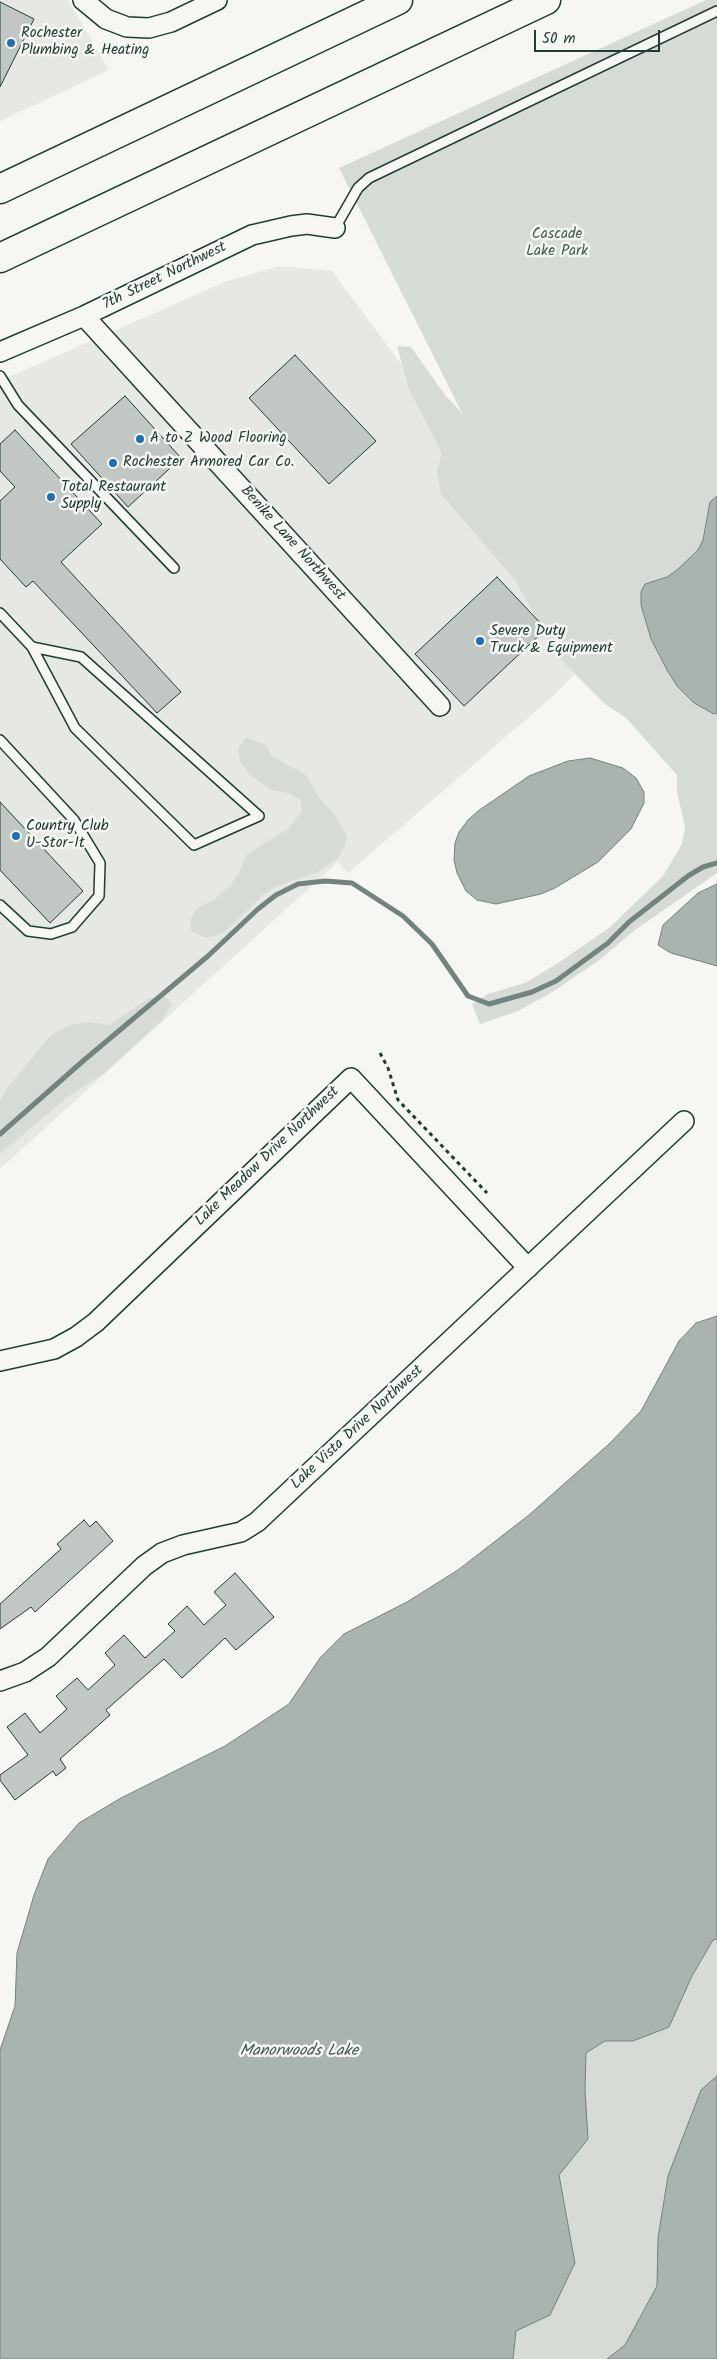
<!DOCTYPE html>
<html>
<head>
<meta charset="utf-8">
<style>
	body { margin:0 }
	#map { position:relative; width:717px; height:2359px; overflow:hidden; background:#f6f6f2; font-family:Kalam,sans-serif }
	canvas { display:block }
	.scale { position:absolute; left:534px; top:30px; width:126px; height:22px; box-sizing:border-box; border:2px solid #1f3d34; border-top:0; padding-left:6px; font-size:15px; line-height:18px; white-space:nowrap; color:#1f3d34; -webkit-text-stroke:4px #f6f6f2; paint-order:stroke }
</style>
</head>
<body>
<div id="map">
<canvas width="717" height="2359"></canvas>
<div class="scale">50 m</div>
</div>
<script>
const c = document.querySelector('canvas').getContext('2d');
c.lineJoin = 'round';
function fillPath(path, color) { c.fillStyle = color; c.fill(path, 'evenodd'); }
const toPath = rows => new Path2D(rows.map(r => 'M' + r).join(''));
function stroke(path, color, width, dash) { c.strokeStyle = color; c.lineWidth = width; c.lineCap = dash ? 'butt' : 'round'; c.setLineDash(dash || []); c.stroke(path); }
function label(font, color, halo, rows, align = 'center') {
  c.font = font + ' Kalam,sans-serif'; c.lineWidth = 5; c.setLineDash([]); c.textBaseline = 'middle'; c.strokeStyle = halo; c.fillStyle = color; for (const [text, x, y, turn = 0] of rows) {
    c.save(); c.translate(x, y); c.rotate((+turn || 0) * Math.PI / 180); c.textAlign = isNaN(turn) ? turn : align; if (halo) c.strokeText(text, 0, 0); c.fillText(text, 0, 0); c.restore();
  }
}
fillPath(toPath([
	[0,0,68,0,109,70,0,121],
	[280,266,332,271,513,514,587,662,552,697,348,873,338,862,0,1169,0,381,227,281]
]), '#e6e8e4');
fillPath(toPath([
	[706,0,717,0,717,873,635,930,598,961,551,993,518,1011,480,1024,472,1004,488,994,525,983,558,963,609,928,663,876,682,844,685,827,677,792,677,775,626,718,605,704,558,657,515,580,441,494,437,471,442,453,409,389,397,346,411,347,445,395,462,413,339,168],
	[246,738,265,744,272,756,306,775,320,799,335,815,347,836,344,848,337,859,318,872,275,887,263,895,223,933,206,938,191,931,191,918,198,907,214,900,231,885,239,873,246,855,289,828,301,813,301,800,289,793,271,790,249,774,240,761,238,748],
	[166,997,172,1004,162,1020,103,1074,70,1095,0,1154,0,1100,8,1087,51,1035,70,1025,90,1022,109,1025,149,998],
	[717,1928,717,2359,464,2359,427,2187]
]), '#d6dbd6');
const water = toPath([
	[717,496,717,713,714,714,694,703,677,686,667,670,651,639,641,605,641,592,645,584,667,577,677,570,698,550,703,540,710,502,717,496],
	[590,758,623,768,636,778,644,792,644,803,631,829,598,862,555,888,541,894,496,904,477,900,466,891,457,873,454,860,455,843,459,832,468,820,478,811,529,776,568,761,590,758],
	[717,884,717,966,671,953,658,945,663,925,698,893,717,884],
	[717,1316,717,1939,713,1940,692,1976,669,2027,633,2041,605,2041,586,2053,585,2090,588,2139,559,2175,575,2263,550,2315,516,2331,513,2359,0,2359,0,2050,15,2006,17,1953,34,1895,48,1859,79,1823,121,1798,225,1746,289,1704,320,1658,344,1634,407,1602,458,1570,529,1515,609,1444,641,1411,679,1341,696,1323,717,1316],
	[717,2076,717,2359,607,2359,625,2345,657,2286,658,2238,668,2176,701,2090,717,2076]
]);
fillPath(water, '#aab3ae');
stroke(water, '#72847d', 1);
stroke(toPath([
	[0,1134,83,1061,208,956,258,909,276,895,298,884,325,881,352,883,403,916,432,944,468,996,489,1004,532,992,556,981,608,943,629,922,688,876,703,867,717,863]
]), '#72847d', 5);
const building = toPath([
	[0,2,34,19,0,87,0,2],
	[295,355,376,441,329,484,249,398,295,355],
	[125,396,181,458,128,507,71,444,125,396],
	[15,430,102,524,61,562,181,692,157,713,33,581,26,587,0,559,0,501,15,487,0,471,0,444,15,430],
	[497,577,546,629,464,706,415,654,497,577],
	[0,802,83,891,50,923,0,870,0,802],
	[84,1520,90,1527,96,1521,113,1541,35,1612,31,1607,0,1629,0,1604,61,1549,57,1544,84,1520],
	[235,1573,274,1617,236,1650,225,1638,182,1678,164,1659,106,1710,110,1715,60,1759,66,1768,56,1776,53,1771,15,1800,0,1780,0,1775,28,1755,7,1727,25,1713,40,1733,67,1709,56,1696,77,1678,88,1690,115,1665,105,1653,124,1635,145,1658,175,1631,168,1624,187,1606,204,1625,226,1605,214,1592,235,1573]
]);
fillPath(building, '#c1c8c3');
stroke(building, '#1f3d34', 1);
const service = toPath([
	[335,228,358,188,369,178,717,11],
	[0,376,18,405,174,568],
	[0,613,32,647,75,728,194,845,259,816,81,657,32,647],
	[0,740,74,820,100,863,99,896,72,927,51,934,28,931,0,905]
]);
const minor = toPath([
	[83,0,106,19,127,27,149,28,171,22,217,0],
	[84,316,440,706],
	[0,352,84,316,252,235,291,226,307,224,335,228],
	[0,1361,54,1349,76,1337,96,1322,351,1078,528,1268],
	[0,1681,25,1672,48,1657,144,1566,162,1553,183,1545,241,1532,257,1522,684,1121]
]);
const trunk = toPath([
	[0,189,398,0],
	[0,258,546,0]
]);
stroke(service, '#1f3d34', 12);
stroke(minor, '#1f3d34', 22);
stroke(trunk, '#1f3d34', 31);
stroke(toPath([
	[380,1053,388,1068,398,1100,487,1193]
]), '#1f3d34', 3, [4, 4]);
stroke(service, '#f6f6f2', 9);
stroke(minor, '#f6f6f2', 19);
stroke(trunk, '#f6f6f2', 28);
for (const [x, y, r, color] of [
	[11,43,5,"#1f6fb2"],
	[140,439,5,"#1f6fb2"],
	[113,463,5,"#1f6fb2"],
	[51,497,5,"#1f6fb2"],
	[480,641,5,"#1f6fb2"],
	[16,836,5,"#1f6fb2"]
]) { const dot = new Path2D(); dot.arc(x, y, r, 0, 2 * Math.PI); c.fillStyle = color; c.fill(dot); stroke(dot, '#f6f6f2', 2); }
label('15px', '#1f3d34', '#f6f6f2', [
	["Rochester",21,34],
	["Plumbing & Heating",21,51],
	["A to Z Wood Flooring",150,439],
	["Rochester Armored Car Co.",123,463],
	["Total Restaurant",61,488],
	["Supply",61,505],
	["Severe Duty",490,632],
	["Truck & Equipment",490,649],
	["Country Club",26,827],
	["U-Stor-It",26,844]
], 'left');
label('15px', '#445d54', '#f6f6f2', [
	["Cascade",557,235],
	["Lake Park",557,252]
]);
label('15px', '#1f3d34', '#f6f6f2', [
	["7th Street Northwest",165,277,-26],
	["Benike Lane Northwest",292,544,48],
	["Lake Meadow Drive Northwest",268,1157,-44],
	["Lake Vista Drive Northwest",358,1428,-43]
]);
label('italic 16px', '#425a52', '#f6f6f2', [
	["Manorwoods Lake",299,2052]
]);
</script>
</body>
</html>
